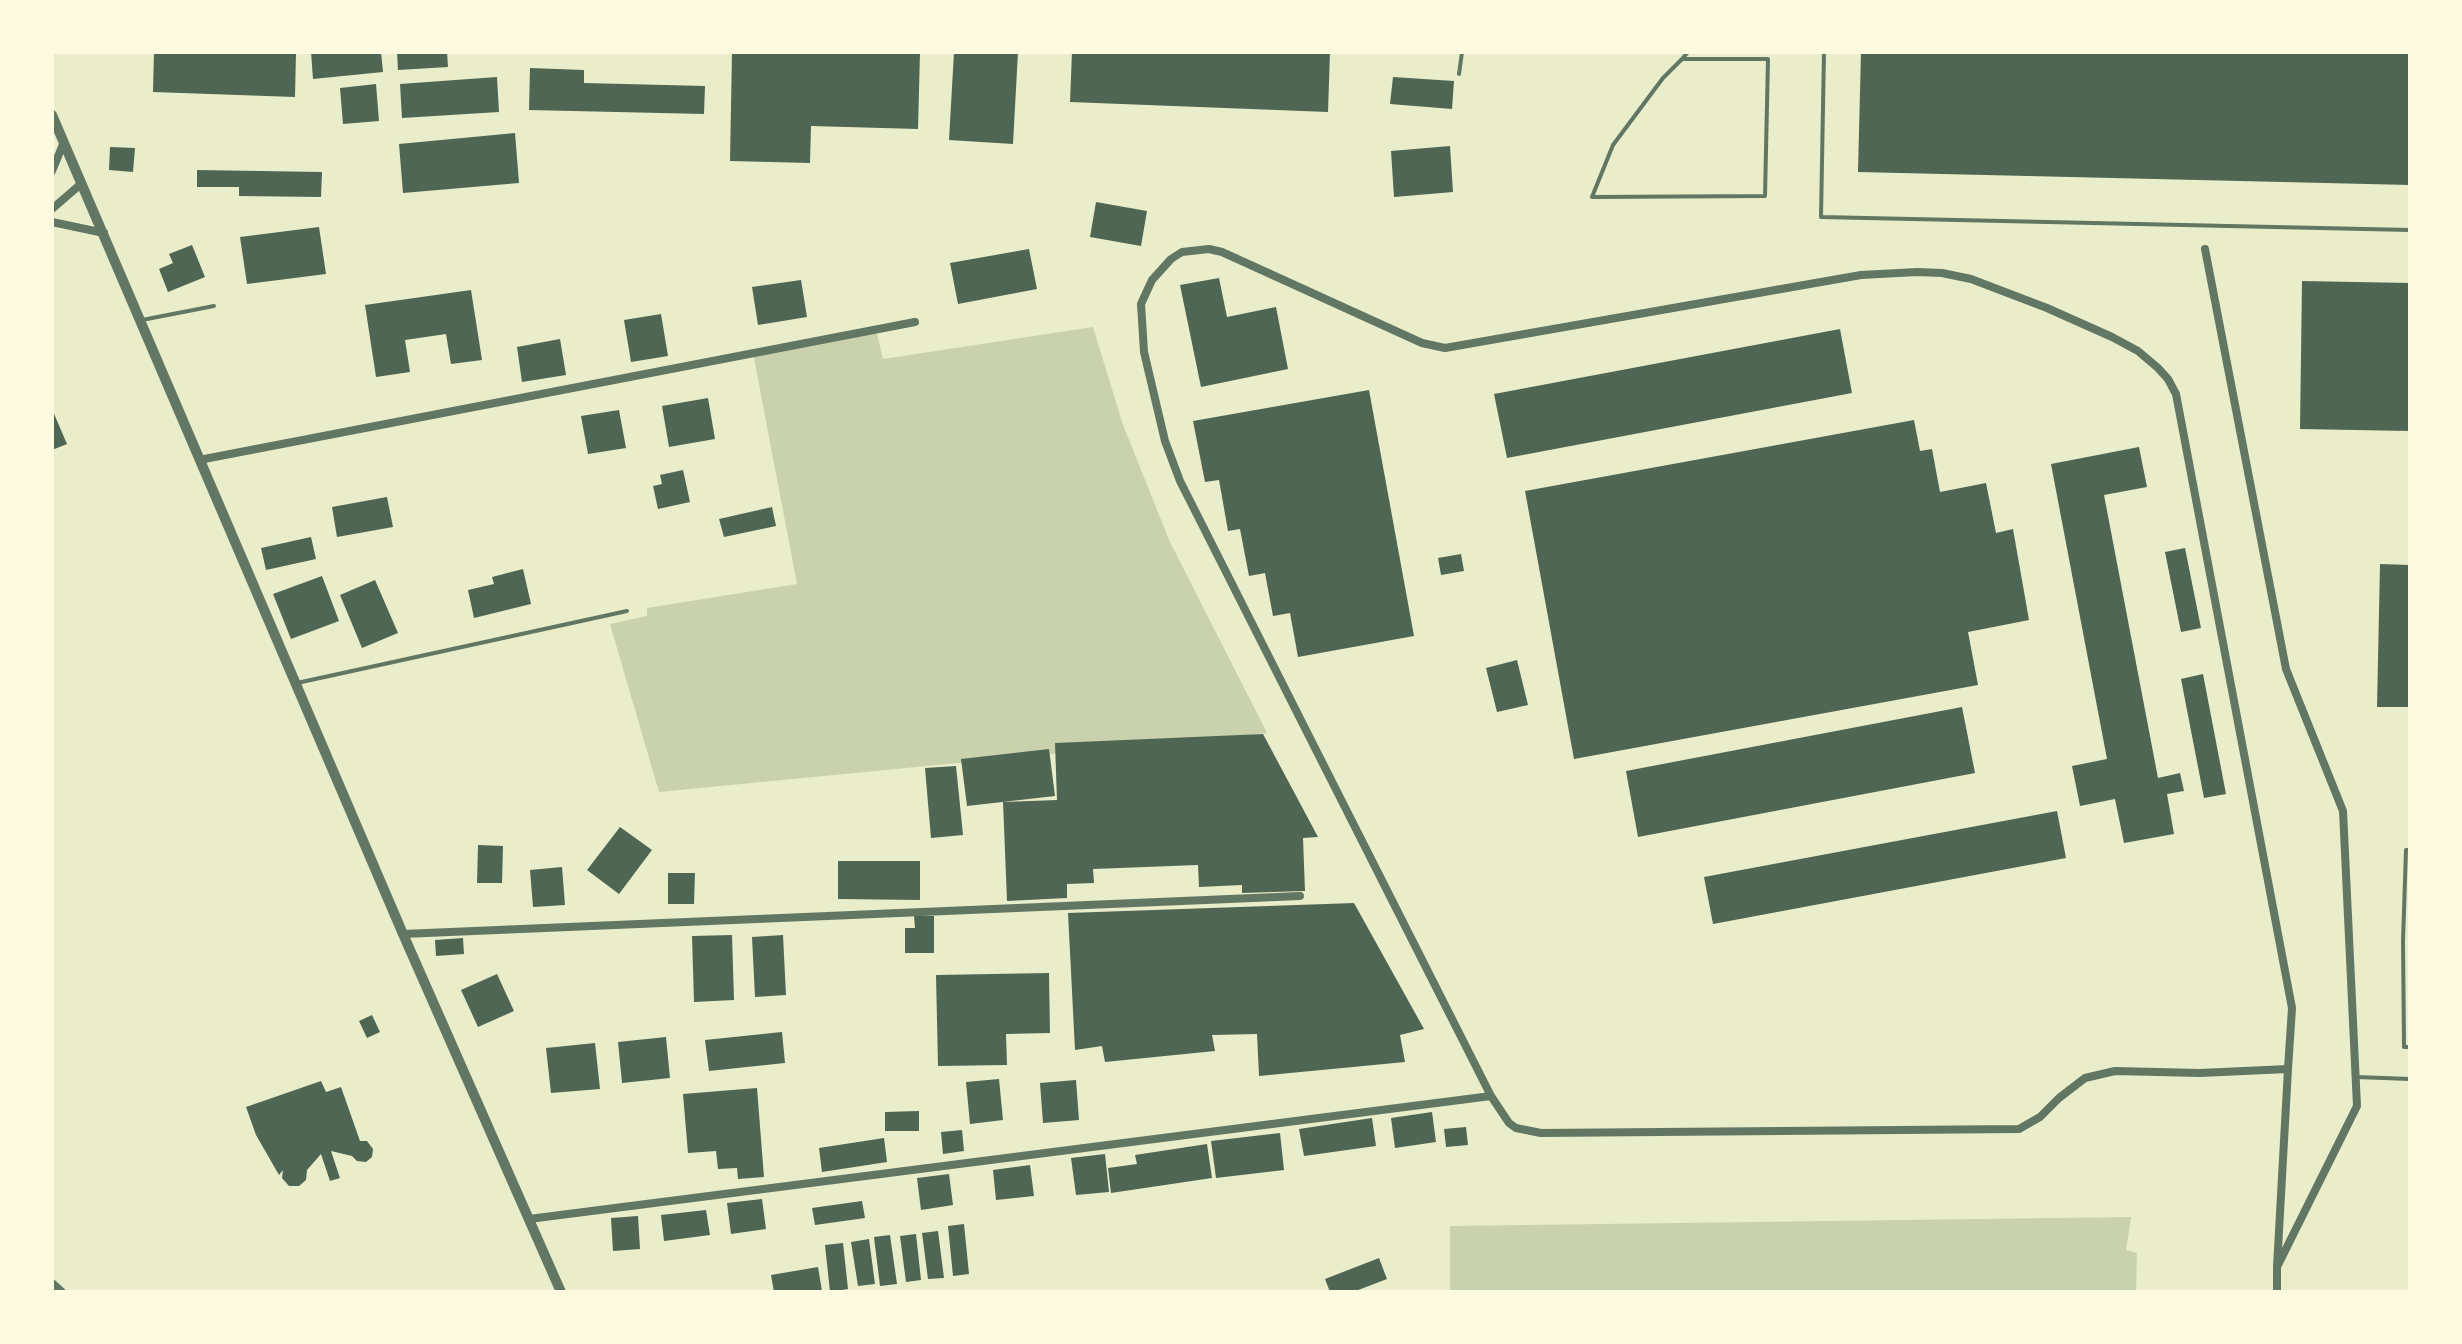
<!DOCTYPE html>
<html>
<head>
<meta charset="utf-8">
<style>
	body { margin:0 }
	#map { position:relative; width:2462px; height:1344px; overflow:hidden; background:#e9edc9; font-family:Overpass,sans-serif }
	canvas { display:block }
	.frame { position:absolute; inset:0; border:54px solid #fefae0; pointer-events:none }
</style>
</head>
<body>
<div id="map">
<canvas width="2462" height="1344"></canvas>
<div class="frame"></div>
</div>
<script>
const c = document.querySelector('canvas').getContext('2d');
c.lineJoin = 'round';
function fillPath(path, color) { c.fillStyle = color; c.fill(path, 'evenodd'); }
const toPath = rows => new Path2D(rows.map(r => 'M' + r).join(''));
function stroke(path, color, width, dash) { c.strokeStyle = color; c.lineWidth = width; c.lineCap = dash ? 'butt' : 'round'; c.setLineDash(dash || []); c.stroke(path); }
fillPath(toPath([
	[1093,327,1123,425,1169,540,1267,733,659,792,610,624,647,616,647,608,797,584,753,353,876,330,883,359],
	[2131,1217,2126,1250,2137,1253,2136,1292,1450,1292,1450,1226]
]), '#cad2ad');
fillPath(toPath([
	[154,52,296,52,295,97,153,92],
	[311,52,381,52,383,72,313,79],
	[397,52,447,52,448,67,398,70],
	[732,52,920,52,918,129,811,126,810,163,730,161],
	[954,52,1018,52,1013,144,949,140],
	[1072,52,1330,52,1328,112,1070,102],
	[1861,52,2410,52,2410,185,1858,172],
	[530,68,584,70,584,83,705,86,704,114,529,110],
	[497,77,499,112,402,118,400,84],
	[1393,77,1454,81,1452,109,1390,104],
	[376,84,379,121,343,124,340,88],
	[515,133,519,183,403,193,399,144],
	[1450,146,1453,192,1394,197,1391,151],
	[110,147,135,148,133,172,109,170],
	[197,170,322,172,321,197,239,196,239,187,197,187],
	[1096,202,1147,211,1141,246,1090,237],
	[319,227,326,274,247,284,240,237],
	[192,245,205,277,168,292,159,269,173,263,169,254],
	[1029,249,1037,289,958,304,950,263],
	[1219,278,1227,317,1276,307,1288,369,1201,387,1180,285],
	[801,280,807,317,758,325,752,287],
	[2302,281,2410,283,2410,431,2300,429],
	[471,290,482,360,451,364,446,334,405,340,410,372,376,377,365,305],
	[661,314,668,356,631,362,624,320],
	[1840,329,1852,393,1507,458,1494,394],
	[560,339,566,375,522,382,517,347],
	[1369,390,1414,636,1298,657,1290,613,1273,616,1265,573,1249,576,1240,529,1228,531,1219,480,1205,482,1193,421],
	[708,398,715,439,669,447,662,406],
	[52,409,67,444,52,450],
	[619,410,626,448,588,454,581,416],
	[1914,420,1920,451,1932,449,1940,492,1986,483,1996,533,2013,529,2029,620,1968,632,1978,685,1574,759,1525,491],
	[2139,447,2147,487,2104,495,2158,778,2180,773,2184,791,2167,794,2174,834,2124,843,2115,799,2080,806,2072,766,2107,759,2051,464],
	[683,470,690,502,658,509,653,486,662,484,660,475],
	[387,497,393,527,337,537,332,507],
	[772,507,776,526,724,537,719,519],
	[311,537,316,559,266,570,261,548],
	[2185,548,2201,628,2181,632,2165,552],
	[1461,554,1464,571,1441,575,1438,558],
	[2380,564,2410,565,2410,707,2377,707],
	[523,569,531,604,474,618,468,590,494,584,492,577],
	[322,576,339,621,291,639,273,594],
	[375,580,398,633,362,648,340,595],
	[1517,660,1528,705,1497,712,1486,668],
	[2203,674,2226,794,2204,798,2181,679],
	[1962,707,1975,773,1638,837,1626,771],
	[1263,734,1318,837,1303,838,1305,891,1242,893,1242,885,1199,887,1198,865,1093,869,1094,883,1067,884,1067,898,1007,901,1003,802,1057,800,1055,743],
	[1049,749,1055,796,967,806,961,759],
	[956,766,963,835,931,838,925,768],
	[2057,811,2066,858,1713,924,1704,877],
	[620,827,652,850,619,894,587,870],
	[478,845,503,846,502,883,477,883],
	[838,861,920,861,920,900,838,899],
	[562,867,565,905,533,907,530,870],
	[668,873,695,873,694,904,668,904],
	[1354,903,1424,1029,1400,1035,1405,1062,1259,1076,1257,1034,1212,1035,1215,1051,1105,1062,1102,1046,1075,1050,1068,913],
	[914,916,934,916,934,953,905,953,905,928,915,928],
	[732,935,734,1000,694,1002,692,936],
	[783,935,786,995,755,997,752,937],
	[463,938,464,954,436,956,435,940],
	[1049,973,1050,1033,1006,1034,1007,1065,938,1066,936,975],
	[497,974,514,1011,478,1027,461,990],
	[372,1015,380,1032,367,1038,359,1021],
	[782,1032,785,1063,709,1071,705,1040],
	[666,1037,670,1078,622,1083,618,1042],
	[595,1043,600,1089,551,1093,546,1048],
	[999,1079,1003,1120,970,1124,966,1082],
	[1076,1080,1079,1120,1043,1123,1040,1083],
	[321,1081,326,1092,341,1087,360,1141,367,1141,373,1149,372,1157,366,1162,357,1161,352,1156,331,1151,340,1178,330,1181,321,1154,307,1170,306,1180,299,1186,289,1186,282,1178,283,1170,279,1175,256,1135,246,1107],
	[757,1088,764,1177,738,1179,737,1168,718,1169,716,1151,688,1153,683,1094],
	[919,1111,919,1131,885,1131,885,1112],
	[1432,1112,1436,1142,1395,1148,1391,1118],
	[1372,1118,1376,1146,1304,1156,1299,1129],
	[1466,1127,1468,1145,1446,1147,1444,1129],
	[962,1130,964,1151,943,1154,941,1132],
	[1280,1133,1284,1170,1216,1178,1211,1141],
	[884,1138,887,1162,822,1172,819,1148],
	[1207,1144,1212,1178,1111,1193,1108,1168,1137,1164,1135,1155],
	[1105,1154,1109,1192,1076,1195,1071,1158],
	[1030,1165,1034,1196,996,1200,993,1170],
	[949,1174,953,1205,921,1210,917,1178],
	[762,1199,766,1229,731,1234,727,1203],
	[862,1201,865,1218,815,1225,812,1208],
	[706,1210,710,1235,664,1241,661,1215],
	[638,1216,640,1249,613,1251,611,1218],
	[964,1224,969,1274,953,1276,948,1226],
	[938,1231,944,1278,928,1279,922,1233],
	[916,1234,921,1280,906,1282,900,1236],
	[890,1235,897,1284,880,1286,874,1237],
	[869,1239,875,1284,858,1286,851,1242],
	[843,1243,848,1289,830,1292,825,1245],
	[1379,1258,1387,1279,1353,1292,1330,1292,1325,1279],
	[818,1267,822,1291,774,1292,771,1275]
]), '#4f6655');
stroke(toPath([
	[1824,52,1821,217,2410,230],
	[1682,59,1768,59,1765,196,1592,197,1613,145,1663,78,1682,59,1688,52],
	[1459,74,1462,52],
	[142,320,214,306],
	[297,683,627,611],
	[2410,850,2406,850,2403,941,2404,1047,2410,1047],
	[2356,1077,2410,1079]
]), '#617663', 4);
stroke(toPath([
	[52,171,64,142],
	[52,209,82,183],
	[52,222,104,233],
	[2205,249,2286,669,2343,811,2357,1106,2277,1267,2277,1292],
	[199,460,915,322],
	[403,934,1300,896],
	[529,1219,1491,1096],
	[2277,1267,2288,1069,2292,1008,2176,394,2168,379,2158,368,2138,351,2112,337,2047,308,1971,279,1942,273,1917,272,1861,275,1445,348,1422,343,1222,252,1209,249,1182,252,1171,259,1152,280,1141,304,1144,352,1165,441,1180,481,1491,1096,1509,1123,1516,1128,1541,1133,2019,1129,2040,1117,2059,1098,2085,1078,2115,1071,2200,1073,2288,1069],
	[52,1283,62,1292]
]), '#617663', 8);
stroke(toPath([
	[52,115,403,934,561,1292]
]), '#617663', 10);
</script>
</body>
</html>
